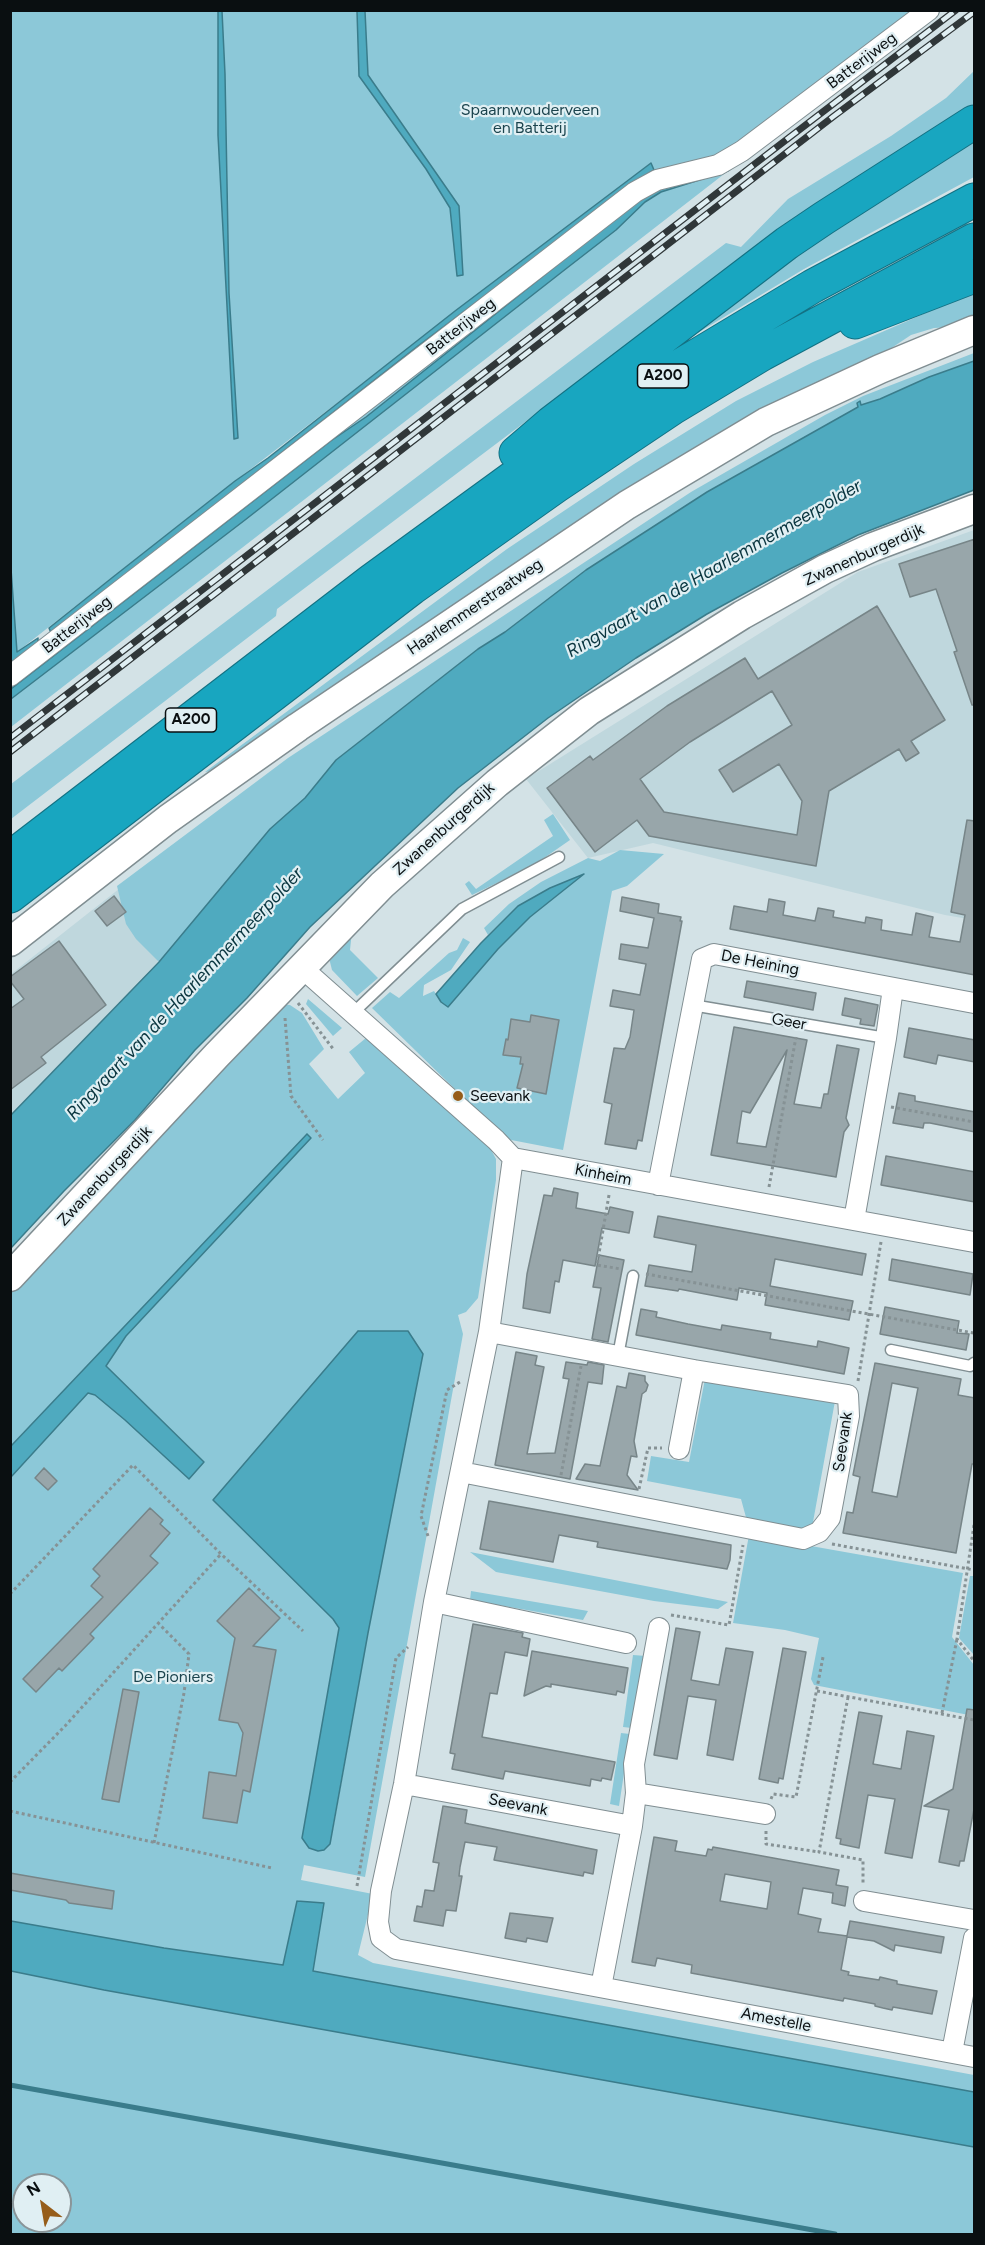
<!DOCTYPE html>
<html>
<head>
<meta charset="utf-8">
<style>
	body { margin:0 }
	#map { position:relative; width:985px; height:2245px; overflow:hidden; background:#d3e2e6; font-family:Figtree,sans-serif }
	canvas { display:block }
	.frame { position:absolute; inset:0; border:12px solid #0a0f11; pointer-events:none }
	.north { position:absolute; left:12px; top:2173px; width:60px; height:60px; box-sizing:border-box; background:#e0eff3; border:2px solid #8a9599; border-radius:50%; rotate:329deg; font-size:16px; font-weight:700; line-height:24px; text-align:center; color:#0a0f11 }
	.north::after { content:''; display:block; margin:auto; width:21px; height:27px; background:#965d1a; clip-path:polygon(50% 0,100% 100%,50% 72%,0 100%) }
</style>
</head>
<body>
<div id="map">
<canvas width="985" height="2245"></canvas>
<div class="frame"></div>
<div class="north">N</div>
</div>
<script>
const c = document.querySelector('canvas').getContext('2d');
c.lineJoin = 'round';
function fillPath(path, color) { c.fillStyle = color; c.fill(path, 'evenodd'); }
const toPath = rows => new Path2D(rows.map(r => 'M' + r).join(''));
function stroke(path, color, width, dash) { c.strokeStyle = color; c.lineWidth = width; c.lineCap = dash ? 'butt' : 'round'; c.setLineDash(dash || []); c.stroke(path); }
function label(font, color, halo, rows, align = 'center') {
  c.font = font + ' Figtree,sans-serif'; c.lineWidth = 4.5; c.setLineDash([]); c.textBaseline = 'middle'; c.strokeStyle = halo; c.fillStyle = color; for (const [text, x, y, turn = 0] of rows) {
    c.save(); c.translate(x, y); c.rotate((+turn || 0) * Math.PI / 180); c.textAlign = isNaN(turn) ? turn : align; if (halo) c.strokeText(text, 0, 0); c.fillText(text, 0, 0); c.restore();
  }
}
fillPath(toPath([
	[974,530,974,920,945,915,653,843,588,858,526,779,858,572],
	[124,885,165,954,11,1116,11,974]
]), '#bfd7dd');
fillPath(toPath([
	[10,11,218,11,218,135,234,438,238,437,229,293,225,74,222,11,357,11,360,76,426,169,450,208,457,276,459,206,368,75,365,11,914,11,740,142,716,156,654,170,651,163,235,481,17,652,10,555],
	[974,71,974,109,545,407,277,609,276,616,11,819,11,784,726,243,741,247,788,199,891,136,946,98],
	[974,133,974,177,804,269,641,367,720,305],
	[726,170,728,171,11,727,11,683,641,194],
	[974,292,974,320,953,327,934,328,911,335,884,353,766,408,551,540,212,771,205,772,507,549,634,464,736,401,813,362],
	[974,353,974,361,929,377,880,399,861,405,860,402,857,403,858,407,707,492,586,570,505,632,478,649,336,760,305,798,270,829,159,962,136,939,126,924,117,886,288,758,691,492,825,415,863,396],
	[553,814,570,840,534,865,472,895,465,884,469,881,476,889,553,836,544,820],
	[620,850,664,854,627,886,612,891,563,1150,506,1139,372,1008,390,992,399,998,449,953,457,950,463,938,470,942,451,970,424,985,423,996,434,991,441,1002,530,917,581,876,550,888,518,906,488,935,484,928,509,904,541,882,588,858,600,861],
	[352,931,350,950,378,978,357,996,332,970,328,954],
	[308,999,342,1028,333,1036,306,1004],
	[276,1004,290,1005,302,1013,324,1049,309,1064,338,1099,365,1073,349,1052,366,1038,489,1146,496,1159,496,1180,478,1298,466,1312,458,1315,463,1334,365,1877,304,1865,301,1880,373,1894,358,1955,373,1963,974,2075,974,2092,313,1971,323,1903,314,1903,284,1970,11,1928,10,1465,89,1380,193,1474,203,1461,106,1366,126,1336,310,1138,307,1135,11,1446,11,1290],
	[236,1473,368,1633,335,1819,330,1844,324,1850,349,1618,227,1483],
	[705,1379,835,1401,811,1533,747,1521,741,1499,647,1481,651,1456,689,1462],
	[749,1535,963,1573,952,1637,974,1665,974,1716,814,1685,811,1679,819,1638,785,1630,733,1623],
	[470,1552,728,1602,718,1609,654,1601,496,1572],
	[970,1576,974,1576,974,1655,959,1638],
	[471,1591,588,1611,583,1620,470,1600],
	[633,1655,646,1656,632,1728,623,1727],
	[621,1733,630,1734,619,1806,610,1804],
	[11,1971,104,1990,974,2147,974,2234,11,2234],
	[24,2185,60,2185,60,2221,24,2221]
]), '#8cc8d8');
const water = toPath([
	[222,11,225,74,229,293,238,438,234,439,218,135,218,11,222,11],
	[357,11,365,11,368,75,459,206,463,275,457,276,450,208,426,169,359,76,357,11],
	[938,11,940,11,728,171,661,192,645,202,616,230,567,268,245,520,11,699,11,689,332,440,366,417,640,199,657,190,720,174,938,11],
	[651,163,654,170,644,176,418,346,51,633,49,628,113,577,235,481,268,458,455,311,651,163],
	[974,361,974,490,858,535,782,573,707,614,636,658,548,718,458,788,310,927,247,998,195,1050,135,1120,64,1191,11,1248,11,1115,159,962,270,829,305,798,336,760,478,649,505,632,586,570,707,492,858,407,857,403,860,401,861,405,880,399,929,377,974,361],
	[10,555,17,652,38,638,38,644,10,664,10,555],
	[584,874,530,917,498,949,448,1007,441,1002,436,994,481,943,518,906,550,888,584,874],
	[307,1134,311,1138,126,1336,106,1366,204,1462,189,1479,125,1420,95,1395,88,1393,11,1477,11,1446,307,1134],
	[358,1331,408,1331,423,1354,368,1633,330,1844,324,1850,318,1851,309,1848,302,1838,339,1628,333,1619,213,1500,358,1331],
	[297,1901,324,1903,313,1971,974,2092,974,2147,104,1990,11,1971,11,1921,164,1948,283,1965,297,1901]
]);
fillPath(water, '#4faabf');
stroke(water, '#3a7c8b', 1.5);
stroke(toPath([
	[10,2085,835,2234]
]), '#3a7c8b', 5);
const building = toPath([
	[975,539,975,705,972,705,954,652,957,651,936,589,910,597,899,564,975,539],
	[877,606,945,720,911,741,919,753,906,761,899,749,829,791,816,866,649,836,637,820,595,852,547,788,590,756,593,760,667,706,745,658,758,679,877,606],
	[772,691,792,725,719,770,733,792,779,764,802,801,797,835,664,812,640,779,690,742,772,691],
	[967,820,975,821,975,975,730,929,734,906,767,912,769,899,785,902,783,915,815,921,818,908,834,911,833,917,865,923,866,917,882,920,881,930,912,935,916,913,933,917,929,937,960,942,965,915,951,912,967,820],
	[114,896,126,912,107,926,95,911,114,896],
	[622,897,659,904,658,913,681,917,680,921,682,921,642,1141,638,1140,636,1149,605,1144,612,1104,604,1102,614,1048,625,1049,630,1037,634,1010,610,1006,613,990,640,995,646,964,619,959,621,944,648,948,654,918,620,911,622,897],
	[59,941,106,1005,41,1057,46,1063,10,1090,10,1009,24,999,10,981,10,977,59,941],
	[747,981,816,993,813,1010,744,997,747,981],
	[845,998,878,1005,874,1026,860,1024,861,1019,842,1015,845,998],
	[531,1015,559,1020,546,1094,517,1088,523,1064,520,1064,521,1057,503,1055,506,1039,508,1040,511,1019,530,1022,531,1015],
	[734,1027,807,1040,794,1104,821,1108,824,1094,828,1094,837,1045,859,1049,846,1118,849,1125,844,1132,836,1177,711,1155,734,1027],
	[787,1050,766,1147,737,1143,742,1111,750,1113,787,1050],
	[909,1028,975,1040,975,1062,938,1055,936,1064,904,1057,909,1028],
	[899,1093,915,1096,915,1101,975,1112,975,1132,930,1123,924,1123,923,1128,893,1123,899,1093],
	[886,1156,975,1172,975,1202,881,1185,886,1156],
	[554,1188,578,1193,576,1208,608,1214,610,1207,633,1212,629,1233,602,1228,595,1266,563,1260,559,1282,555,1281,550,1313,523,1308,527,1274,544,1195,552,1196,554,1188],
	[658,1216,866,1254,862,1275,775,1259,770,1286,853,1301,849,1320,765,1305,767,1293,739,1288,737,1300,679,1289,678,1291,645,1286,649,1265,692,1272,696,1245,654,1237,658,1216],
	[599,1255,624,1260,608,1342,592,1339,601,1288,593,1287,599,1255],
	[892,1259,973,1274,970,1295,889,1280,892,1259],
	[885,1307,959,1321,957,1333,969,1334,966,1350,880,1334,885,1307],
	[641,1309,657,1312,656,1317,688,1324,721,1330,722,1325,771,1333,770,1339,817,1347,818,1341,849,1348,844,1374,636,1335,641,1309],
	[516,1352,537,1356,535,1365,544,1367,527,1454,555,1453,569,1379,563,1378,566,1362,587,1365,588,1362,604,1365,602,1384,588,1382,570,1479,495,1465,516,1352],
	[875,1363,961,1379,958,1395,975,1398,975,1464,972,1464,956,1553,843,1533,847,1512,853,1513,860,1477,853,1475,875,1363],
	[892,1383,918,1388,897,1497,872,1492,892,1383],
	[629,1373,645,1376,645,1381,648,1385,646,1391,642,1394,634,1441,637,1457,631,1456,627,1475,638,1490,576,1479,585,1464,600,1466,617,1386,626,1388,629,1373],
	[44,1468,57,1481,48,1490,35,1478,44,1468],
	[489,1501,731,1545,730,1560,727,1569,597,1547,598,1542,559,1535,553,1562,480,1549,489,1501],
	[150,1508,163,1520,160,1524,170,1533,150,1556,158,1563,90,1634,94,1638,62,1671,59,1668,36,1692,23,1679,103,1597,91,1586,100,1576,93,1569,150,1508],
	[249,1588,280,1618,253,1646,276,1650,250,1792,243,1790,237,1823,203,1818,209,1772,236,1776,243,1733,238,1723,219,1720,235,1638,217,1621,249,1588],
	[473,1624,523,1633,522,1637,530,1639,527,1656,505,1652,497,1694,490,1693,482,1737,615,1762,611,1780,602,1778,601,1781,591,1779,590,1786,505,1771,503,1779,452,1769,455,1754,450,1753,473,1624],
	[676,1628,700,1632,691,1680,719,1685,726,1648,753,1652,733,1760,707,1755,716,1700,688,1696,677,1759,654,1755,676,1628],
	[783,1648,806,1652,783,1779,779,1778,778,1783,759,1779,783,1648],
	[532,1651,628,1668,624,1693,617,1691,616,1695,551,1684,551,1687,546,1686,524,1696,532,1651],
	[123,1689,139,1692,119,1802,102,1799,123,1689],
	[967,1709,975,1710,975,1804,964,1861,960,1861,959,1866,939,1862,949,1810,924,1806,953,1789,967,1709],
	[859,1712,882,1716,873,1764,901,1769,907,1731,934,1736,912,1858,885,1853,895,1799,868,1795,859,1848,840,1844,841,1839,836,1838,859,1712],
	[443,1806,467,1810,465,1823,469,1824,597,1850,593,1874,584,1872,583,1876,494,1860,497,1847,465,1842,460,1867,459,1876,462,1876,456,1911,446,1910,443,1926,414,1921,417,1906,422,1907,425,1890,434,1891,439,1863,433,1862,443,1806],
	[654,1837,677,1841,675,1851,706,1856,708,1849,712,1850,713,1847,839,1870,836,1885,848,1887,845,1906,832,1903,833,1893,803,1888,798,1914,821,1919,818,1932,847,1936,850,1921,944,1937,941,1953,895,1945,894,1951,874,1941,847,1937,841,1970,849,1972,848,1975,879,1980,880,1977,897,1981,897,1984,937,1991,932,2014,893,2007,892,2010,883,2008,875,2006,875,2004,844,1998,843,2001,691,1973,692,1965,657,1958,655,1966,632,1962,654,1837],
	[725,1874,771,1882,767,1909,720,1901,725,1874],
	[10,1873,114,1891,112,1909,69,1903,66,1900,10,1890,10,1873],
	[510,1913,553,1918,547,1942,527,1938,526,1942,505,1938,510,1913]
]);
fillPath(building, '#98a6aa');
stroke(building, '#778588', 1.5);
const lane = toPath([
	[692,1005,886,1038],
	[353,1013,462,909,559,857],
	[891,1350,970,1366,974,1363],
	[618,1356,633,1276]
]);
const street = toPath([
	[10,676,635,192,657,180,718,165,742,151,929,10],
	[301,967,496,1140,513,1158,974,1242],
	[513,1158,489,1332,434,1602,404,1784,381,1891,378,1922,381,1938,396,1949,974,2057],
	[658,1185,702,959,714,954,974,1003],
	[854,1220,886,1038,893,988],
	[679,1449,694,1370],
	[461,1472,803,1539,819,1532,830,1518,849,1416,848,1395,694,1370,489,1332],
	[434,1602,626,1643],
	[404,1784,632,1826],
	[636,1793,634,1764,659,1628],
	[864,1901,974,1920],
	[601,1987,632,1826,636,1793,765,1814],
	[952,2052,974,1938]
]);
const secondary = toPath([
	[10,942,168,819,298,727,627,505,766,422,880,369,974,330],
	[10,1277,217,1055,382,885,497,783,589,711,742,615,825,569,873,547,974,509]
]);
const highway = toPath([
	[855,322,974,276],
	[516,453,551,423,787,243,824,218,974,122],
	[10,858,371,581,529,466,668,373,813,286,974,200],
	[10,896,412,588,556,486,674,407,762,354,974,240]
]);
stroke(lane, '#808e92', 13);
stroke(street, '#808e92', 22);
stroke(secondary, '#808e92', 31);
stroke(highway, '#137183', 35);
stroke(toPath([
	[298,1003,334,1050],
	[285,1018,291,1096,323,1140],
	[891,1107,974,1122],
	[769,1187,796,1037],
	[609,1195,597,1265,621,1269],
	[646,1274,974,1333],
	[858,1381,881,1242],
	[561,1475,581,1366],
	[639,1489,648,1448,662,1448],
	[974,1525,957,1639,974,1661],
	[428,1536,421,1516,447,1390,460,1382],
	[832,1544,974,1570],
	[10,1594,133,1465,221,1554,303,1631],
	[671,1615,729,1625,743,1545],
	[817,1691,974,1720],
	[848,1697,819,1852,863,1860,863,1883],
	[942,1713,957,1639],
	[10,1782,65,1726,221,1554],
	[771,1799,773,1794,796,1797,823,1657],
	[10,1811,272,1868],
	[766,1831,766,1844,819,1852],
	[154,1843,184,1693,189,1654,159,1624],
	[357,1886,396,1658,408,1647]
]), '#869295', 3, [3, 3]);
stroke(lane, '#fff', 10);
stroke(street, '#fff', 20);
stroke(secondary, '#fff', 28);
stroke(highway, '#18a6c0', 33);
const rail = toPath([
	[10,738,769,153,956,10],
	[10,752,834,116,974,12]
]);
stroke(rail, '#303739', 7);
stroke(rail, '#e0eff3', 4.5, [14]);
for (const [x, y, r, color] of [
	[458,1096,6,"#965d1a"]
]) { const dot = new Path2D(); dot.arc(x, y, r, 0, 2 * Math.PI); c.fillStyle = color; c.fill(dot); stroke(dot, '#e0eff3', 2); }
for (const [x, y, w] of [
	[663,376,51],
	[191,720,51]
]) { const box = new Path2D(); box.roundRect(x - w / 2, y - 12, w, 24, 4.5); c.fillStyle = '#e0eff3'; c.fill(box); stroke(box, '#0a0f11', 1.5); }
label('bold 15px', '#0a0f11', null, [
	["A200",663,376],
	["A200",191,720]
]);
label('16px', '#0a0f11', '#e0eff3', [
	["Batterijweg",862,61,-37],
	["Batterijweg",461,327,-38],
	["Zwanenburgerdijk",864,555,-24],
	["Haarlemmerstraatweg",475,607,-34],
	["Batterijweg",77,625,-38],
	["Zwanenburgerdijk",444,829,-42],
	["De Heining",760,963,11],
	["Geer",789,1022,10],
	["Kinheim",603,1175,11],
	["Zwanenburgerdijk",105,1176,-47],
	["Seevank",843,1442,-82],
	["Seevank",518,1805,11],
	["Amestelle",776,2020,11]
]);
label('16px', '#1b444e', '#e0eff3', [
	["Spaarnwouderveen",530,110],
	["en Batterij",530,128],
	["De Pioniers",173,1677]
]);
label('16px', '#0a0f11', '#e0eff3', [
	["Seevank",470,1096]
], 'left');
label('italic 18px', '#09353f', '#e0eff3', [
	["Ringvaart van de Haarlemmermeerpolder",714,569,-30],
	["Ringvaart van de Haarlemmermeerpolder",185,994,-47]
]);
</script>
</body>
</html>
